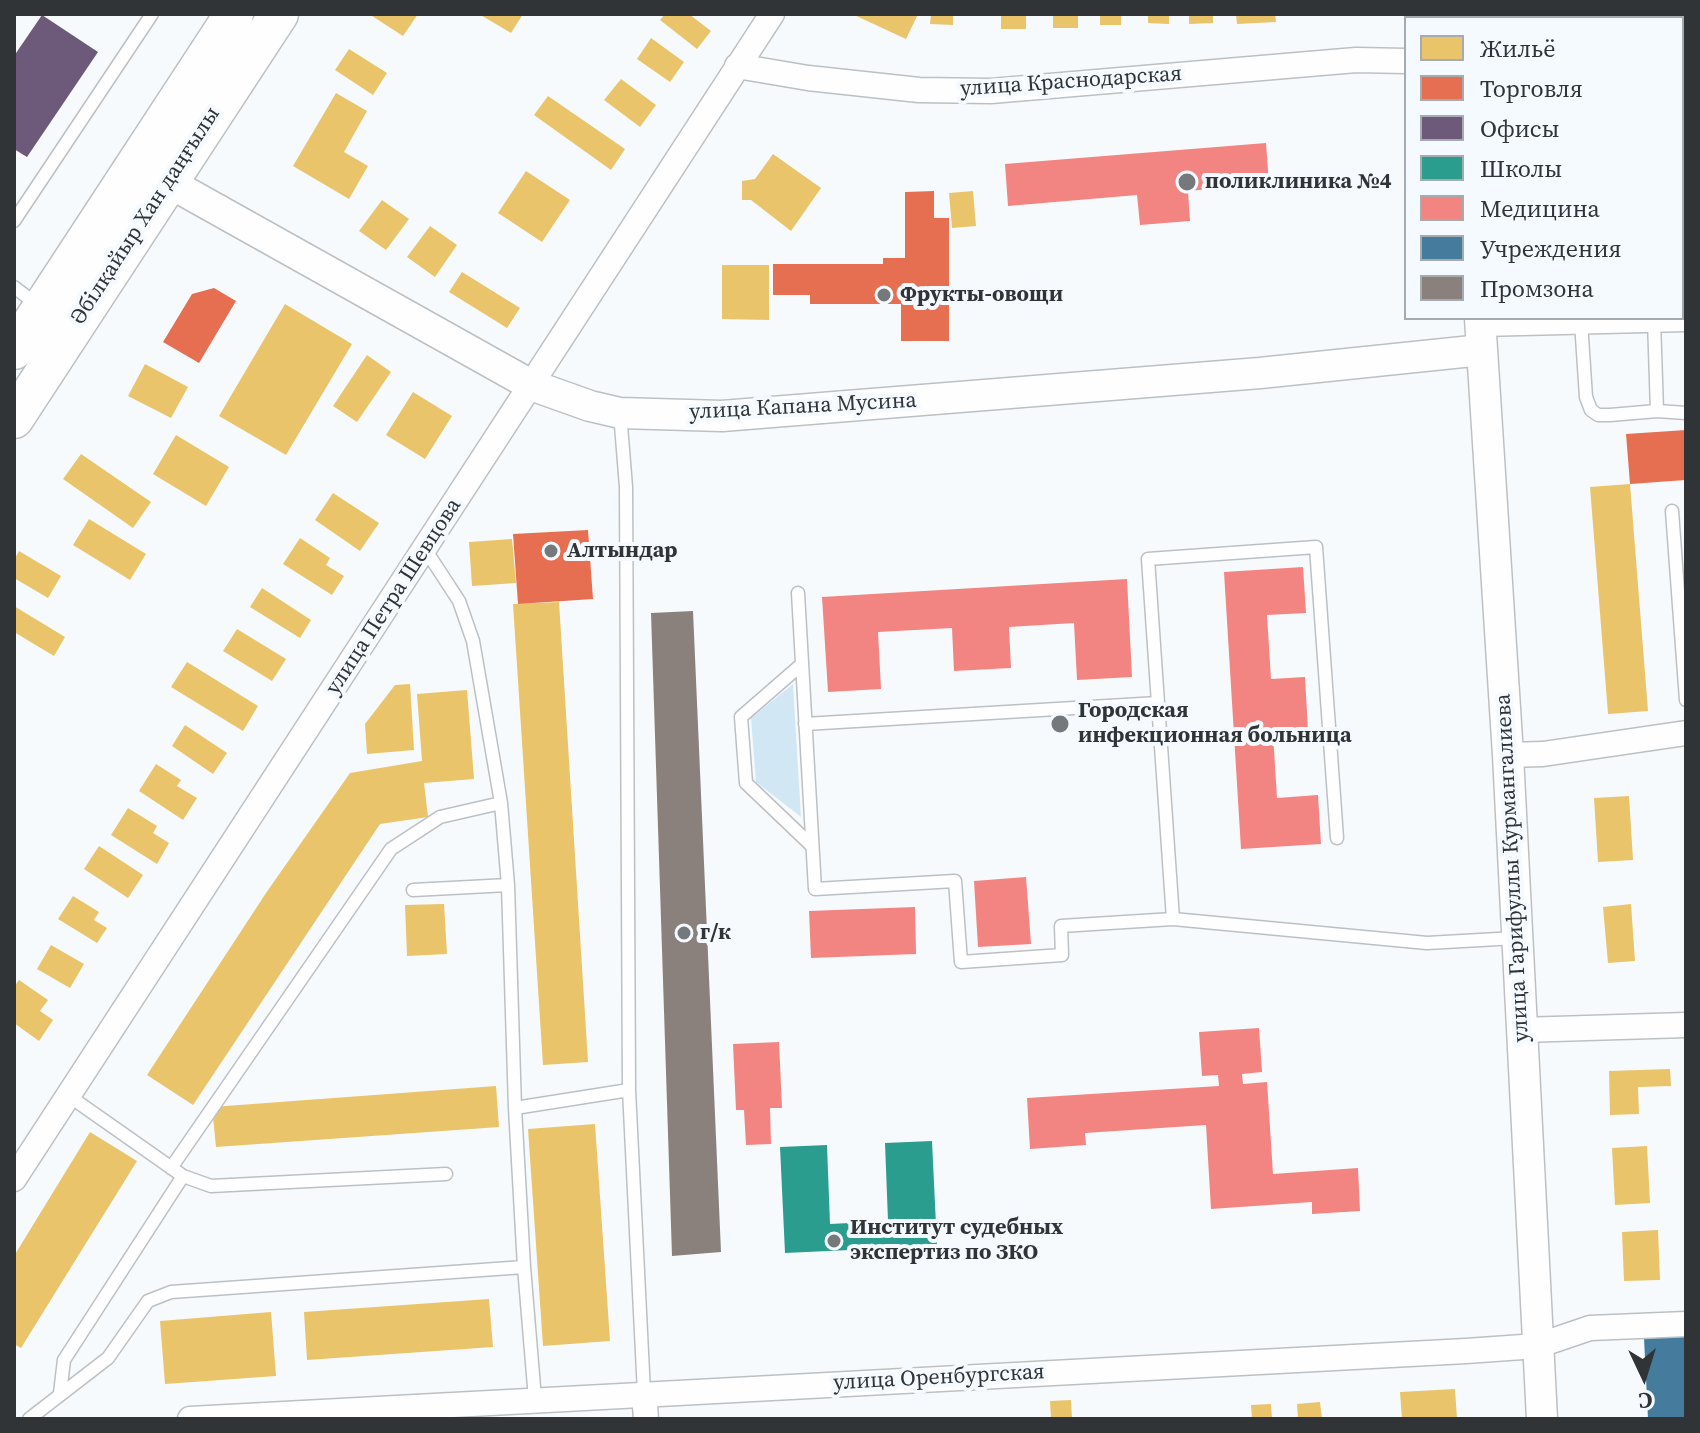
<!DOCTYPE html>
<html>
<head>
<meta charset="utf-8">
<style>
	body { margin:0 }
	#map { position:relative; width:1700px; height:1433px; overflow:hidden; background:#f7fafc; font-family:"Source Serif 4",serif }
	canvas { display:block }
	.frame { position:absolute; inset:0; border:16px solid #303436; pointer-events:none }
	.legend { position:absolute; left:1404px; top:16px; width:280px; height:304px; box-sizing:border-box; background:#f4faff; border:2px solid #a6abaf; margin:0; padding:10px 14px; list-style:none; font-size:24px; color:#303436 }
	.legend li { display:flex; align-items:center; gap:16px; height:40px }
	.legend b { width:40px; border:2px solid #a6abaf }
	.north { position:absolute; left:1604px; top:1337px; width:80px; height:80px; -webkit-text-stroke:6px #f4faff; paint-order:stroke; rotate:176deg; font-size:22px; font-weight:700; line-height:32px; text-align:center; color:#303436 }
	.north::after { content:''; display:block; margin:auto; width:28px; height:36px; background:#303436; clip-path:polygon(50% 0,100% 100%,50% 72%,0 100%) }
</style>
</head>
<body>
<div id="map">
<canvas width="1700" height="1433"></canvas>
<div class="frame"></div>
<ul class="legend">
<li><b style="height:22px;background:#e9c46a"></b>Жильё</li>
<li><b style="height:22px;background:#e76f51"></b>Торговля</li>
<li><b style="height:22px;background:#6d597a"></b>Офисы</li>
<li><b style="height:22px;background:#2a9d8f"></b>Школы</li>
<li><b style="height:22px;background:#f28482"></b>Медицина</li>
<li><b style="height:22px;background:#457b9d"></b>Учреждения</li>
<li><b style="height:22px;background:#8a817c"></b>Промзона</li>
</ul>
<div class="north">С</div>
</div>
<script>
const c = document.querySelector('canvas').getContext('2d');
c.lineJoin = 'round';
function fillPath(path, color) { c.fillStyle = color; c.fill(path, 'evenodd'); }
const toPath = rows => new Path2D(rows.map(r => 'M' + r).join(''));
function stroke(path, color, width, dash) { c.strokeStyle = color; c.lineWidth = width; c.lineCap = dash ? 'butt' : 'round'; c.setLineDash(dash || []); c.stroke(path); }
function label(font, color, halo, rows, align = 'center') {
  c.font = font + ' "Source Serif 4",serif'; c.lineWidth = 8; c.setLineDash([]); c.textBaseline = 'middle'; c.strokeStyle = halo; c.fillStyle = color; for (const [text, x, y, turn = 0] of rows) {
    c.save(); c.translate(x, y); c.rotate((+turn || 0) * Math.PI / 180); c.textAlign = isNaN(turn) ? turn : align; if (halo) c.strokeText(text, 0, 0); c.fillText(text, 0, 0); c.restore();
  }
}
fillPath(toPath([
	[793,684,801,817,756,782,751,718]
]), '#d2e7f4');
fillPath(toPath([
	[369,14,418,14,403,36],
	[479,14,523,14,511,33],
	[665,14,689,14,711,31,697,49,660,20],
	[852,14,918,14,906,39],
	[931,14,953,14,953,25,930,24],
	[1001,14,1026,14,1026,29,1001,29],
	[1053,14,1078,14,1078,28,1053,28],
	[1100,14,1121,14,1121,25,1100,25],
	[1148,14,1169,14,1169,24,1148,23],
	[1189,14,1213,14,1213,23,1189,24],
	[1236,14,1275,14,1276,22,1237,24],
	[651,38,684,62,670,82,637,59],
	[349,49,387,73,373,95,335,70],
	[621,79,656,105,640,127,604,100],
	[336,93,367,111,344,152,368,166,349,199,293,166],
	[548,96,625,149,611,170,534,115],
	[773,154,821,188,791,231,751,200,742,200,742,181,755,179],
	[526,171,570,200,542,242,498,213],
	[973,191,976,226,952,228,949,193],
	[382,200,409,219,386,250,359,231],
	[430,226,457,245,435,277,407,257],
	[722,265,769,265,769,320,722,319],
	[462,272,520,308,507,328,449,292],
	[285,304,352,344,286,455,219,416],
	[367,355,391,372,357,422,333,406],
	[145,364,188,387,171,418,128,396],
	[413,392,452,416,425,459,386,435],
	[176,435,229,467,206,506,153,474],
	[81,454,151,502,133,528,63,479],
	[1630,484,1648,711,1608,714,1590,487],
	[333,493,379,523,360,551,315,520],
	[89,519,146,554,130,580,73,545],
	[300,538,330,558,326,565,344,576,332,595,283,564],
	[512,539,516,583,472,586,469,542],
	[19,551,61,576,48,598,14,578,14,560],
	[262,588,311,620,300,638,250,607],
	[559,602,588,1062,543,1065,513,604],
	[14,606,65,637,54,656,14,632],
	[237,629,286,659,272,681,223,651],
	[187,662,258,706,243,731,171,687],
	[410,684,414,750,367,754,365,724,395,685],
	[467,690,474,779,424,783,428,817,380,824,193,1105,147,1075,266,893,350,773,422,761,417,694],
	[185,725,227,753,213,774,172,746],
	[156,764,181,780,177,786,197,798,183,820,139,791],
	[1629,796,1633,860,1598,862,1594,798],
	[128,808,157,826,153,833,169,843,157,864,111,835],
	[99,846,143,875,128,898,84,869],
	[73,896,99,912,94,920,107,928,97,943,58,919],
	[444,904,447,954,407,956,405,905],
	[1631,904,1635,961,1608,963,1603,907],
	[51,945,84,964,70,988,37,969],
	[19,980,48,1000,40,1011,53,1020,39,1041,14,1023,14,987],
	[1670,1069,1671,1086,1638,1087,1639,1114,1610,1115,1609,1071],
	[496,1086,499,1127,216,1147,212,1107],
	[595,1124,610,1341,543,1346,528,1129],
	[90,1132,137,1161,21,1348,14,1344,14,1256],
	[1647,1146,1650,1203,1615,1205,1612,1148],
	[1658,1230,1660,1280,1624,1281,1622,1232],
	[489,1299,493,1347,307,1360,304,1312],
	[271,1312,276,1376,165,1384,160,1321],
	[1455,1389,1457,1419,1402,1419,1400,1392],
	[1071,1400,1072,1419,1051,1419,1050,1401],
	[1320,1402,1322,1419,1298,1419,1297,1404],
	[1271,1404,1272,1419,1252,1419,1251,1405]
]), '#e9c46a');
fillPath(toPath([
	[934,191,934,218,949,218,949,341,901,341,901,304,810,304,810,295,773,295,773,264,883,264,883,258,905,258,905,192],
	[214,288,236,301,199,363,163,342,192,294],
	[1686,430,1686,480,1630,484,1626,434],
	[588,530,593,599,518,604,513,534]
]), '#e76f51');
fillPath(toPath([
	[42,15,98,52,27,157,14,149,14,56]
]), '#6d597a');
fillPath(toPath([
	[932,1141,937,1246,785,1253,780,1147,827,1145,830,1224,888,1221,885,1143]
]), '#2a9d8f');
fillPath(toPath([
	[1266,143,1269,184,1188,191,1190,221,1140,225,1137,195,1008,206,1005,164],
	[1303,567,1306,613,1267,615,1271,679,1305,677,1308,731,1273,734,1277,798,1318,795,1321,844,1241,849,1224,572],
	[1127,579,1132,677,1077,680,1074,623,1009,627,1011,668,954,671,952,628,878,632,881,689,828,692,822,597],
	[1026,877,1031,944,978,947,974,881],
	[915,907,916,954,811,958,809,911],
	[1259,1028,1262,1072,1242,1074,1243,1084,1267,1082,1273,1174,1358,1168,1360,1211,1312,1214,1312,1202,1211,1209,1206,1125,1085,1133,1086,1145,1030,1149,1027,1098,1219,1086,1218,1075,1202,1076,1199,1032],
	[779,1042,782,1108,770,1108,771,1144,746,1145,744,1110,736,1110,733,1044]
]), '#f28482');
fillPath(toPath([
	[1686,1336,1686,1419,1648,1419,1644,1338]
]), '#457b9d');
fillPath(toPath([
	[693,611,721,1252,672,1256,651,613]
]), '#8a817c');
const service = toPath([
	[14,221,152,14],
	[14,287,39,306],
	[1581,322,1586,397,1591,410,1598,415,1610,415,1657,411,1654,320],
	[1657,411,1686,413],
	[1672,511,1686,700],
	[425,549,459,601,473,641,501,803,508,885,515,1108,629,1090,626,487,620,413],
	[798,593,815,889,955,881,961,962,1062,955,1061,926,1173,919],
	[802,664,741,717,746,783,812,846],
	[805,724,1158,703],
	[1337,838,1316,547,1148,559,1173,919,1427,943,1516,938],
	[413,890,508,885],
	[629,1090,644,1393],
	[515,1108,524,1267],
	[171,1168,391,849,440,817,501,803],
	[183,1176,211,1186,446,1174],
	[60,1393,64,1360,183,1176,69,1096],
	[29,1419,108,1358,148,1301,171,1292,524,1267,535,1399]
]);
const minor = toPath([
	[1682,39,1686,39],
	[737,66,808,78,919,90,991,91,1356,60,1406,61],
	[1481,324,1686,319],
	[1508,755,1543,754,1686,733],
	[1521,1030,1686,1025],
	[14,1179,772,14],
	[644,1393,646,1419],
	[190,1419,1466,1351,1537,1346,1590,1328,1686,1324]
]);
const tertiary = toPath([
	[1461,14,1461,18],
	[150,174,168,182,531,385,590,406,620,413,722,416,1260,373,1482,350],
	[1480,318,1508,755,1542,1419]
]);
const primary = toPath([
	[14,350,234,14],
	[14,419,279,14]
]);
stroke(service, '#bdc0c3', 15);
stroke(minor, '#bdc0c3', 27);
stroke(tertiary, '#bdc0c3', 33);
stroke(primary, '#bdc0c3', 41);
stroke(service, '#fefeff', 12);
stroke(minor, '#fefeff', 24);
stroke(tertiary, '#fefeff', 30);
stroke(primary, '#fefeff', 38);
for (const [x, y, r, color] of [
	[1187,182,10,"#76797b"],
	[884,295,8,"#76797b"],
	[551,551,8,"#76797b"],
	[1060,724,10,"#76797b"],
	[684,933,8,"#76797b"],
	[834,1241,8,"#76797b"]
]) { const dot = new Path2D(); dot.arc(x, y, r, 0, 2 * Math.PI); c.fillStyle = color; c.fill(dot); stroke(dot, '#f4faff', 3); }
label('22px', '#303436', '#f4faff', [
	["улица Краснодарская",1071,82,-4],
	["Әбілқайыр Хан даңғылы",146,216,-57],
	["улица Капана Мусина",803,407,-3],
	["улица Петра Шевцова",394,597,-57],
	["улица Гарифуллы Курмангалиева",1513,868,-93],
	["улица Оренбургская",939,1378,-3]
]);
label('bold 22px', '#303436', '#f4faff', [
	["поликлиника №4",1205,182],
	["Фрукты-овощи",900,295],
	["Алтындар",567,551],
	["Городская",1078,711],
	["инфекционная больница",1078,736],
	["г/к",700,933],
	["Институт судебных",850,1228],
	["экспертиз по ЗКО",850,1253]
], 'left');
</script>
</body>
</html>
